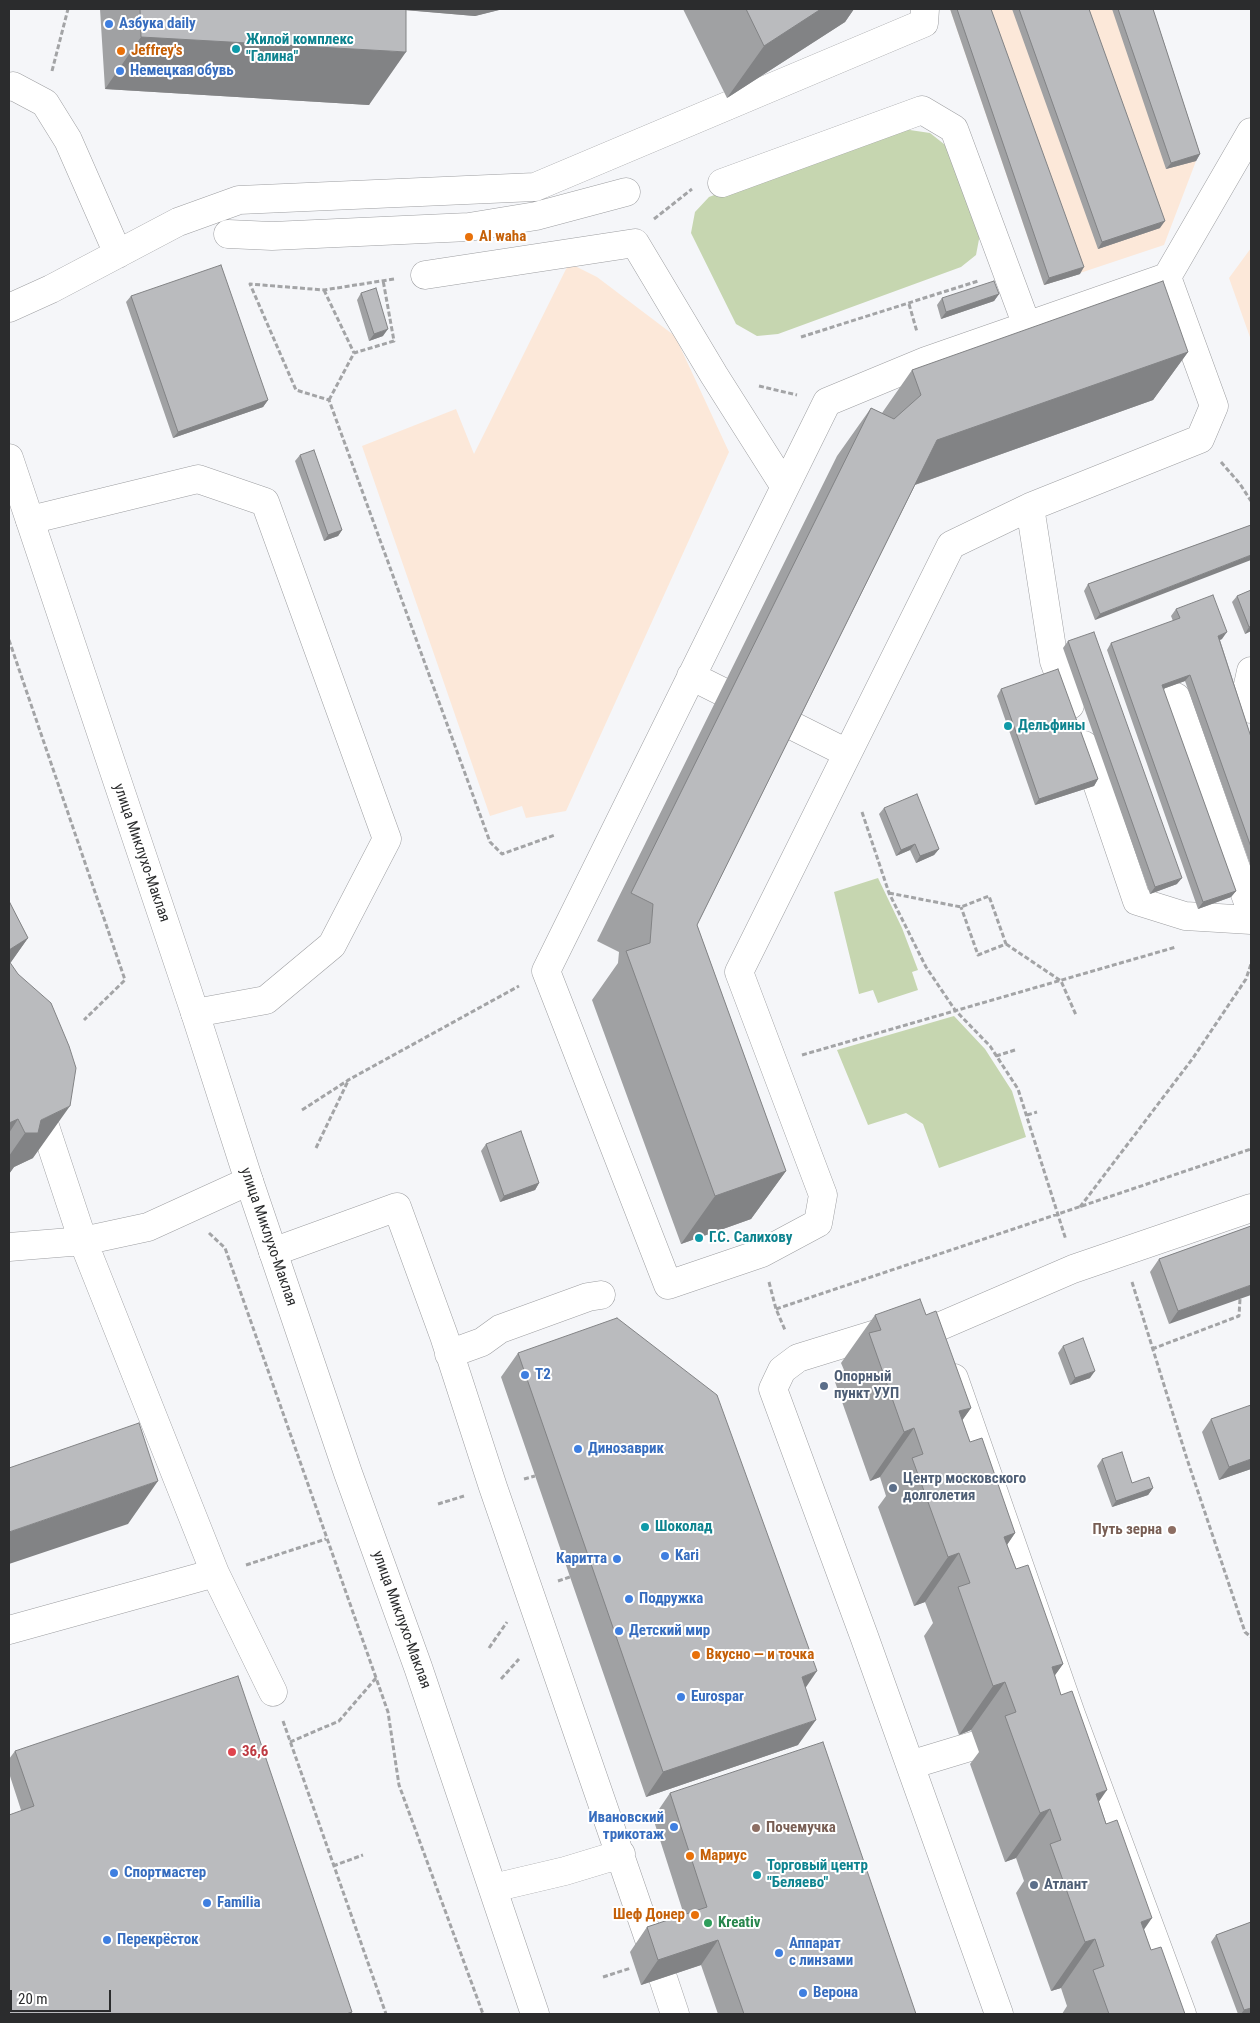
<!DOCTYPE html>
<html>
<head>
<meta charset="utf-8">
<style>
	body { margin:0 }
	#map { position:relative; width:1260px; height:2023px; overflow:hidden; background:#f5f6f9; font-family:"Roboto Condensed",sans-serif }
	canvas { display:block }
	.frame { position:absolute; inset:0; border:10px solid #2b2c2d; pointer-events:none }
	.scale { position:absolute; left:10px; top:1990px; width:101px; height:22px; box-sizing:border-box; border:2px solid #2b2c2d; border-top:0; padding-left:6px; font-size:15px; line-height:18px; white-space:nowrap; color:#2b2c2d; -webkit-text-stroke:4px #fff; paint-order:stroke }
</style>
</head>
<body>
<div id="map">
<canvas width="1260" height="2023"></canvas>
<div class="frame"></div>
<div class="scale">20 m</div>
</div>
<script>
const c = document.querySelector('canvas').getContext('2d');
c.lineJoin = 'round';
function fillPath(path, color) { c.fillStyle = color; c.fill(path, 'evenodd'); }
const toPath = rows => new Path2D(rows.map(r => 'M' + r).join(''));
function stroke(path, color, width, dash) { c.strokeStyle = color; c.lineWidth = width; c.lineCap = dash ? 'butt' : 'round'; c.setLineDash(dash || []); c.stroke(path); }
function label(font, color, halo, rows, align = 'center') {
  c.font = font + ' "Roboto Condensed",sans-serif'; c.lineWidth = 4; c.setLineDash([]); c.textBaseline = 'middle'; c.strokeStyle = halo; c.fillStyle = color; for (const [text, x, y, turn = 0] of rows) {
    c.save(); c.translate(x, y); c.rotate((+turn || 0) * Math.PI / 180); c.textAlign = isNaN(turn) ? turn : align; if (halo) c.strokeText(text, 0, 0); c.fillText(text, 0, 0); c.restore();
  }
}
fillPath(toPath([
	[950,9,1146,9,1196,161,1164,245,1044,285],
	[1251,248,1251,340,1229,278],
	[569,263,597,277,675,336,729,452,566,811,526,818,522,806,490,816,362,446,456,409,474,454]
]), '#fce8d9');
fillPath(toPath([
	[903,129,930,133,949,148,980,234,976,255,961,267,778,334,757,336,736,324,691,233,695,212,709,197,844,146],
	[878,878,902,928,918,970,912,972,918,990,878,1003,873,990,859,994,834,892],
	[954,1016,985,1049,1012,1091,1026,1137,939,1168,923,1124,906,1113,868,1125,837,1050]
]), '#c6d6b0');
const minor = toPath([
	[9,87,13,86,45,103,68,140,118,254],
	[722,183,922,110,954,129,1027,326],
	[228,234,272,236,469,227,536,216,626,192],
	[425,275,635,243,714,375,785,487],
	[1167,277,1214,406,1200,439,1030,507,951,545,739,972,823,1195,818,1223,762,1253,668,1285,546,971,827,402,926,361,1167,277,1251,132],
	[9,308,51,289,178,222,239,200,535,187,924,23,925,9],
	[1030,507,1054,661,1070,705],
	[30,520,198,479,265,502,387,839,332,945,266,1000,195,1013],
	[1251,671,1246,694,1251,709],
	[691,676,721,691],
	[1176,697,1251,911],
	[787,723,847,753],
	[1084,745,1137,901,1185,916,1251,920],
	[249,1181,148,1227,83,1241,215,1573,273,1692],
	[9,1247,83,1241,37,1102],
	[273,1252,397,1207,444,1336,493,1487,651,1945],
	[895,1328,798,1358,782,1370,773,1389,864,1636,999,2014],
	[936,1328,1073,1269,1251,1208],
	[449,1354,482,1342,500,1329,588,1297,601,1295],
	[954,1378,1071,1714,1182,2014],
	[9,1630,215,1573],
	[910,1765,976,1745],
	[493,1888,565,1871,621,1854],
	[663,1978,675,2014]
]);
const major = toPath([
	[9,458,195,1013,249,1181,348,1473,418,1667,535,2014]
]);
stroke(minor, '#9d9ea1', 29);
stroke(major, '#9d9ea1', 29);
stroke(toPath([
	[52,71,68,9],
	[654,219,692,189],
	[394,279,324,290,250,284,296,390,329,400,490,842,502,854,555,835],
	[324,290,354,353],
	[909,304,917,332],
	[801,337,978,281],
	[759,386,797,395],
	[329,400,354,353,394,341,383,280],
	[1221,462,1240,484,1251,501],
	[9,640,125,980,84,1020],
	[862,812,889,893,926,967,955,1010,990,1046,1018,1089,1066,1240],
	[889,893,961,907,989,896,1006,944,978,955,961,907],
	[1006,944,1061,981,1076,1015],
	[802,1055,1176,947],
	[996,1056,1015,1050],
	[302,1110,350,1079,519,986],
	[1027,1115,1037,1112],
	[316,1148,349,1079],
	[1080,1207,1193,1058,1246,979,1251,964],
	[209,1233,225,1248,388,1712,399,1785,483,2014],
	[769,1282,776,1309,785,1330],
	[1132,1282,1187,1459,1245,1632,1251,1637],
	[776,1309,1251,1149],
	[1152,1349,1239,1316,1240,1299],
	[524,1479,535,1476],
	[438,1504,464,1496],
	[246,1565,326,1539],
	[558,1581,570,1577],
	[489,1648,507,1622],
	[501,1679,519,1659],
	[283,1721,386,2014],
	[290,1742,339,1721,376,1678],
	[333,1866,363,1855],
	[603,1977,631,1968]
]), '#a3a4a6', 3, [5, 2.5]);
stroke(minor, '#fff', 28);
stroke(major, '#fff', 28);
fillPath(toPath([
	[100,9,503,9,475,16,406,10,369,105,105,89],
	[683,9,854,9,845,22,727,98],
	[950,9,991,9,1080,274,1044,285],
	[1012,9,1089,9,1160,228,1098,249],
	[1112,9,1153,9,1200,154,1196,161,1166,169],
	[361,293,383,336,369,341,357,300],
	[999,294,994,301,941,319,937,305,942,298],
	[131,296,268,400,263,407,173,438,126,302],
	[1188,352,1153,400,915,485,697,925,786,1171,751,1219,681,1244,592,1000,618,963,619,952,597,941,837,456,871,408,882,413,912,370],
	[300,455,342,530,338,536,324,541,295,461],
	[1251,525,1095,620,1084,591,1088,584],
	[1251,590,1251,631,1245,634,1232,602,1237,596],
	[1176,609,1222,639,1220,640,1251,737,1251,867,1185,681,1163,689,1236,891,1231,897,1198,909,1107,650,1111,643,1173,621,1171,616],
	[1068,641,1177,884,1150,894,1063,648],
	[1001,689,1098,779,1094,786,1035,805,997,696],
	[884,808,939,849,934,855,916,863,910,850,896,856,879,814],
	[9,901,28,938,10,963,33,1158,14,1167,9,1174],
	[486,1144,539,1183,535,1190,500,1202,481,1151],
	[1251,1226,1169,1324,1150,1272,1159,1259],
	[875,1315,926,1315,971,1408,962,1420,970,1442,1015,1533,1007,1545,1016,1569,1063,1664,1054,1676,1151,1950,1185,2014,1062,2014,1067,2006,1061,1988,1051,1991,1016,1893,1024,1881,1016,1858,1005,1862,970,1764,979,1752,971,1730,959,1735,924,1636,933,1623,925,1602,914,1606,878,1507,886,1496,880,1477,870,1481,835,1382,844,1370,841,1363],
	[1063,1346,1090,1378,1070,1385,1058,1353],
	[518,1353,805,1689,798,1745,646,1797,501,1377],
	[1211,1419,1251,1469,1219,1480,1202,1432],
	[1102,1459,1132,1483,1153,1488,1148,1495,1112,1507,1097,1466],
	[15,1751,352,2012,351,2014,9,2014,21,1810,9,1773,9,1759],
	[670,1793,916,2014,718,2014,701,1965,641,1985,630,1952,647,1927,684,1915,653,1818],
	[1251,1922,1251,2013,1247,2014,1238,2014,1211,1942,1216,1935]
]), '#a0a1a3');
fillPath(toPath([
	[392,9,503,9,475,16],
	[821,9,854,9,845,22,727,98,764,46],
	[141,37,406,52,369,105,105,89],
	[1200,154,1196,161,1166,169,1171,163],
	[1165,221,1160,228,1098,249,1102,242],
	[1084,267,1080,274,1044,285,1049,278],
	[999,294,994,301,941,319,946,312],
	[388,329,383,336,369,341,374,334],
	[1188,352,1153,400,903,489,937,440],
	[268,400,263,407,173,438,178,432],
	[342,530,338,536,324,541,328,535],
	[1251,555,1251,560,1095,620,1100,614],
	[1251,626,1251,631,1245,634,1249,627],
	[1227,632,1222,639,1214,642,1218,636],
	[1190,675,1185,681,1157,691,1162,685],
	[1098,779,1094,786,1035,805,1039,799],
	[915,844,910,850,896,856,901,850],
	[939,849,934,855,916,863,920,856],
	[1182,878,1177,884,1150,894,1155,887],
	[1236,891,1231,897,1198,909,1203,902],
	[28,938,9,965,9,950],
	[70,1106,33,1158,14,1167,9,1174,9,1156,25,1133,41,1120],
	[18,1119,9,1133,9,1123],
	[786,1171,751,1219,681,1244,715,1196],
	[539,1183,535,1190,500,1202,504,1196],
	[1251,1285,1251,1295,1169,1324,1178,1311],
	[1095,1371,1090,1378,1070,1385,1075,1378],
	[971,1408,937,1456,959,1411],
	[914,1428,880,1477,870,1481,904,1432],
	[1251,1459,1251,1469,1219,1480,1229,1467],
	[158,1481,128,1524,9,1564,9,1532],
	[1153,1488,1148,1495,1112,1507,1116,1501],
	[1015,1533,981,1582,1004,1537],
	[959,1553,925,1602,914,1606,948,1557],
	[1063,1664,1028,1713,1052,1667],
	[817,1671,800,1696,802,1677],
	[1005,1682,971,1730,959,1735,993,1686],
	[816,1720,798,1745,646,1797,663,1772],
	[1107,1790,1073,1839,1096,1794],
	[1050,1809,1016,1858,1005,1862,1040,1813],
	[1152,1918,1118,1967,1141,1922],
	[1095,1939,1061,1988,1051,1991,1085,1942],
	[718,1940,701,1965,641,1985,658,1960],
	[1251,2008,1251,2013,1247,2014,1241,2014,1244,2010]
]), '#828385');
const building = toPath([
	[140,9,406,9,406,52,141,37,140,9],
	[746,9,821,9,764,46,746,9],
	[957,9,991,9,1084,267,1049,278,957,9],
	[1019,9,1089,9,1165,221,1102,242,1019,9],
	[1118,9,1153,9,1200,154,1171,163,1118,9],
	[221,265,268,400,178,432,131,296,221,265],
	[994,281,999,294,946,312,942,298,994,281],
	[1163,281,1188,352,937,440,697,925,786,1171,715,1196,626,951,650,943,653,904,631,893,871,408,894,419,921,395,912,370,1163,281],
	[376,288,388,329,374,334,361,293,376,288],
	[314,450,342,530,328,535,300,455,314,450],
	[1251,525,1251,555,1100,614,1088,584,1251,525],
	[1251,590,1251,626,1249,627,1237,596,1251,590],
	[1213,595,1227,632,1218,636,1251,737,1251,847,1190,675,1162,685,1236,891,1203,902,1111,643,1180,618,1176,609,1213,595],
	[1094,632,1182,878,1155,887,1068,641,1094,632],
	[1058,669,1098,779,1039,799,1001,689,1058,669],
	[917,794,939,849,920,856,915,844,901,850,884,808,917,794],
	[9,901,28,938,9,950,9,901],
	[9,961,18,974,51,1003,69,1046,76,1068,70,1106,41,1120,38,1133,25,1133,18,1119,9,1123,9,961],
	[521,1131,539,1183,504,1196,486,1144,521,1131],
	[1251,1226,1251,1285,1178,1311,1159,1259,1251,1226],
	[920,1299,926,1315,936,1311,971,1408,959,1411,970,1442,982,1438,1015,1533,1004,1537,1016,1569,1028,1565,1063,1664,1052,1667,1061,1695,1072,1691,1107,1790,1096,1794,1106,1824,1117,1820,1152,1918,1141,1922,1151,1950,1161,1947,1185,2014,1109,2014,1093,1970,1104,1966,1095,1939,1085,1942,1050,1844,1061,1840,1050,1809,1040,1813,1005,1716,1016,1712,1005,1682,993,1686,958,1587,970,1583,959,1553,948,1557,912,1458,923,1454,914,1428,904,1432,869,1333,881,1330,875,1315,920,1299],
	[617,1318,717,1395,817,1671,802,1677,816,1720,663,1772,518,1353,617,1318],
	[1083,1338,1095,1371,1075,1378,1063,1346,1083,1338],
	[1251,1405,1251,1459,1229,1467,1211,1419,1251,1405],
	[139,1423,158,1481,9,1532,9,1468,139,1423],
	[1122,1452,1132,1483,1149,1477,1153,1488,1116,1501,1102,1459,1122,1452],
	[238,1676,352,2012,346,2014,9,2014,9,1815,34,1806,15,1751,238,1676],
	[823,1742,916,2014,744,2014,718,1940,658,1960,647,1927,707,1907,670,1793,823,1742],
	[1251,1922,1251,2008,1244,2010,1216,1935,1251,1922]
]);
fillPath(building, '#babbbe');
stroke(building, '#828385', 1);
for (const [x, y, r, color] of [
	[109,24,5,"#3f7fe0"],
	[236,49,5,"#0f9aa8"],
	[121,51,5,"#e8710a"],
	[120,71,5,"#3f7fe0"],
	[469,237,5,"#e8710a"],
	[1008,726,5,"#0f9aa8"],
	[699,1238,5,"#0f9aa8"],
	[525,1375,5,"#3f7fe0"],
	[824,1386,5,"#5c6f8a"],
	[578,1449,5,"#3f7fe0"],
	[893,1488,5,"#5c6f8a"],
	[645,1527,5,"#0f9aa8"],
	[1172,1530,5,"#8d6e63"],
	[665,1556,5,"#3f7fe0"],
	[617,1559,5,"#3f7fe0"],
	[629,1599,5,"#3f7fe0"],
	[619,1631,5,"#3f7fe0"],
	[696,1655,5,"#e8710a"],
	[681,1697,5,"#3f7fe0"],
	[232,1752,5,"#e0444e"],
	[674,1827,5,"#3f7fe0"],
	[756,1828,5,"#8d6e63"],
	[690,1856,5,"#e8710a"],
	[114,1873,5,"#3f7fe0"],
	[757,1875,5,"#0f9aa8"],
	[1034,1885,5,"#5c6f8a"],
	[207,1903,5,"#3f7fe0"],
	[695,1915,5,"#e8710a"],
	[708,1923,5,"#2e9e5b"],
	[107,1940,5,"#3f7fe0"],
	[779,1953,5,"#3f7fe0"],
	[803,1993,5,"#3f7fe0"]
]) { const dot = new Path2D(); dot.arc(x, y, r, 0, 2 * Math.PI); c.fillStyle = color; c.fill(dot); stroke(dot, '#fff', 2); }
label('bold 15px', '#366cbe', '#fff', [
	["Азбука daily",119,24],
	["Немецкая обувь",130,71],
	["T2",535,1375],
	["Динозаврик",588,1449],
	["Kari",675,1556],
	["Каритта",607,1559,"right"],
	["Подружка",639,1599],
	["Детский мир",629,1631],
	["Eurospar",691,1697],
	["Ивановский",664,1818,"right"],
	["трикотаж",664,1835,"right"],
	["Спортмастер",124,1873],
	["Familia",217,1903],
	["Перекрёсток",117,1940],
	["Аппарат",789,1944],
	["с линзами",789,1961],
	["Верона",813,1993]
], 'left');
label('bold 15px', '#0d838f', '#fff', [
	["Жилой комплекс",246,40],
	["\"Галина\"",246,57],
	["Дельфины",1018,726],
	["Г.С. Салихову",709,1238],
	["Шоколад",655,1527],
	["Торговый центр",767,1866],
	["\"Беляево\"",767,1883]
], 'left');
label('bold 15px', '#c56008', '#fff', [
	["Jeffrey's",131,51],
	["Al waha",479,237],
	["Вкусно — и точка",706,1655],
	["Мариус",700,1856],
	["Шеф Донер",685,1915,"right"]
], 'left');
label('15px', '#2b2c2d', '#fff', [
	["улица Миклухо-Маклая",141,853,71],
	["улица Миклухо-Маклая",268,1237,71],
	["улица Миклухо-Маклая",401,1620,70]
]);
label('bold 15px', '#4e5e75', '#fff', [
	["Опорный",834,1377],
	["пункт УУП",834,1394],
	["Центр московского",903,1479],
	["долголетия",903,1496],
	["Атлант",1044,1885]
], 'left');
label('bold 15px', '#785e54', '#fff', [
	["Путь зерна",1162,1530],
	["Почемучка",766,1828,"left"]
], 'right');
label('bold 15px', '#be3a42', '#fff', [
	["36,6",242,1752]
], 'left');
label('bold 15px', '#27864d', '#fff', [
	["Kreativ",718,1923]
], 'left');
</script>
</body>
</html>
